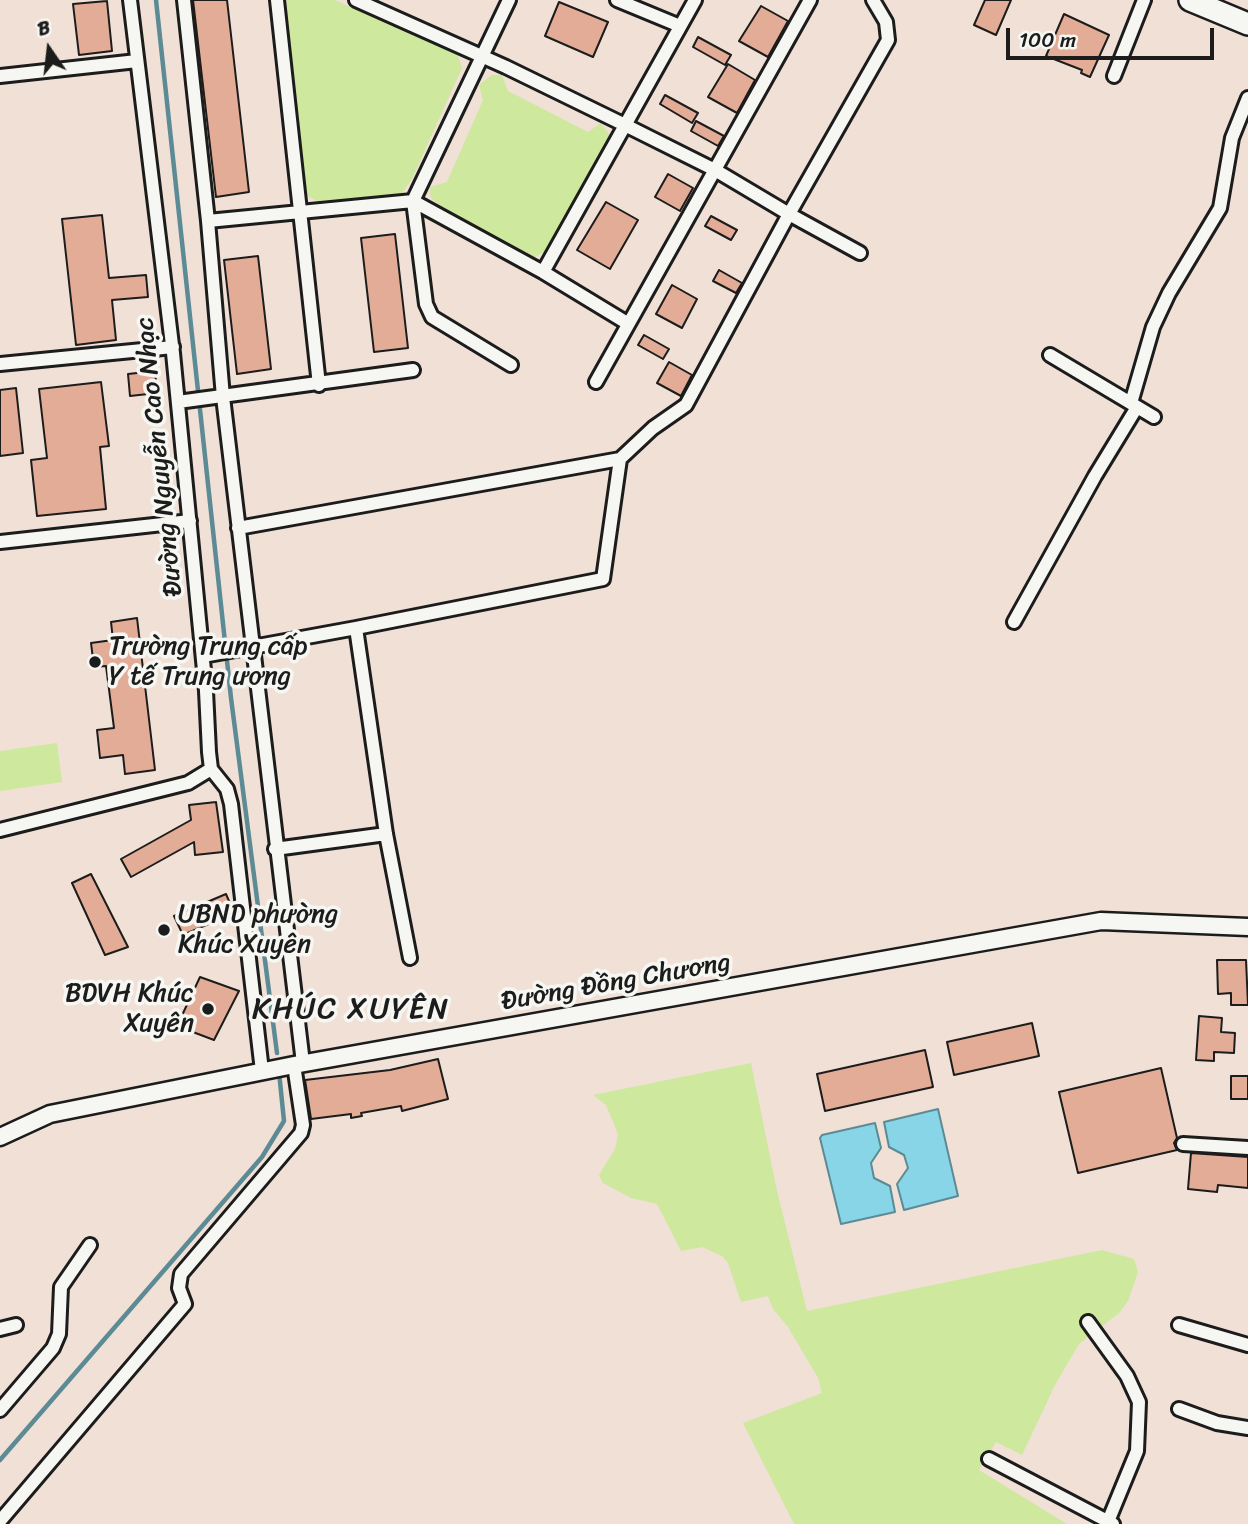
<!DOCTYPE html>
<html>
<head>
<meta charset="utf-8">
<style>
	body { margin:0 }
	#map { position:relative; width:1248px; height:1524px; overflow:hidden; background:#f0e0d6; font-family:Sriracha,sans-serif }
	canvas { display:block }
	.north { position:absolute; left:14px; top:14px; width:70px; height:70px; -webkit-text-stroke:5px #f6f6f2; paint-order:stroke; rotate:346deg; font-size:19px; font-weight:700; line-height:28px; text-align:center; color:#1c1c1c }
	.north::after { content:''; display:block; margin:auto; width:24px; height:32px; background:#1c1c1c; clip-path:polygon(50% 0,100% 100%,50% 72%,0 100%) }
	.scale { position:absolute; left:1006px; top:28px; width:208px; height:32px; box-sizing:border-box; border:4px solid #1c1c1c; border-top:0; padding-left:9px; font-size:21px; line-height:24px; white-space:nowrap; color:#1c1c1c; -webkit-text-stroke:5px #f6f6f2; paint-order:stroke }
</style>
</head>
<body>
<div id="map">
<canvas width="1248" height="1524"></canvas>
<div class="north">B</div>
<div class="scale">100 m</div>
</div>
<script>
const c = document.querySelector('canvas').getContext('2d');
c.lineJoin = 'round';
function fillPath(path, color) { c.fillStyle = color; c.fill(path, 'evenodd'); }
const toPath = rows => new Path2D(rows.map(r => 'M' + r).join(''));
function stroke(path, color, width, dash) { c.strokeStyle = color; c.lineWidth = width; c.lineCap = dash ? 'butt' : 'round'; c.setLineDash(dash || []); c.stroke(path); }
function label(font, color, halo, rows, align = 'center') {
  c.font = font + ' Sriracha,sans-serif'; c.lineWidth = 7; c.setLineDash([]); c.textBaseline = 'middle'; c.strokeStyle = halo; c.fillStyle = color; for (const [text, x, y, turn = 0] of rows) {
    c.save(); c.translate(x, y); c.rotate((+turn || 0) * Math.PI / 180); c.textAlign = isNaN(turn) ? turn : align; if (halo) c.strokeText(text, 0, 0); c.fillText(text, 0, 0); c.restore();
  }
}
fillPath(toPath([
	[287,0,335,0,458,55,462,68,412,179,402,193,319,202,306,195,297,135,285,3],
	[492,75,502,75,508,91,588,132,601,123,609,134,609,139,546,251,533,258,442,207,431,198,430,192,430,187,447,182,483,100,479,85],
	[57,743,62,782,0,791,0,751],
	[751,1063,777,1191,807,1311,1102,1250,1134,1259,1138,1272,1128,1301,1119,1313,1079,1344,1056,1383,1022,1455,996,1442,979,1470,1067,1524,794,1524,743,1423,822,1393,818,1378,788,1327,773,1309,768,1296,741,1302,728,1263,722,1256,702,1247,681,1251,657,1204,631,1198,603,1183,599,1175,615,1149,618,1134,606,1105,593,1095]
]), '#cee89e');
const water = toPath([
	[938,1109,958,1196,904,1210,897,1184,908,1168,904,1155,889,1147,884,1122,938,1109],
	[875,1123,881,1148,871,1163,874,1178,890,1186,895,1212,841,1224,820,1138,822,1135,875,1123]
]);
fillPath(water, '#87d5e6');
stroke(water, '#5c8b95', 2);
stroke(toPath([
	[156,0,231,698,277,1053],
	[0,1460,262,1157,284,1121,279,1072]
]), '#5c8b95', 4.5);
const building = toPath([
	[193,0,227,0,249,192,216,197,193,0],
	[985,0,1011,0,996,35,974,25,985,0],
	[107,1,112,51,79,55,73,4,107,1],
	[559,2,608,22,593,57,545,36,559,2],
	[761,6,788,21,768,57,739,41,761,6],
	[1064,14,1109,35,1090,77,1081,73,1082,70,1046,56,1064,14],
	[698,37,731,55,725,65,693,47,698,37],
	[728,64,755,80,737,113,708,97,728,64],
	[665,95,698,113,692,123,660,104,665,95],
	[696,121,724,136,718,146,691,131,696,121],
	[668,174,693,188,680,211,655,197,668,174],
	[606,202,638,220,610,269,577,250,606,202],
	[102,215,109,278,146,275,148,297,112,300,116,340,76,345,62,219,102,215],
	[711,216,737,230,731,240,705,226,711,216],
	[395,234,408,348,374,352,361,238,395,234],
	[258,256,271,369,237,374,224,260,258,256],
	[719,270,742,283,736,293,713,281,719,270],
	[672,285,697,299,682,328,656,314,672,285],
	[644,335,669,349,663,359,638,345,644,335],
	[669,362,692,375,681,396,657,383,669,362],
	[155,371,157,393,130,396,128,374,155,371],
	[101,382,109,446,100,447,106,509,37,516,31,460,47,458,39,389,101,382],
	[16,388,23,453,0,456,0,390,16,388],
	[137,618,155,770,125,774,123,755,100,758,97,730,114,728,106,666,94,667,91,643,113,640,111,622,137,618],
	[216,802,223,852,195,855,194,842,131,877,121,859,191,820,189,805,216,802],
	[91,874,128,947,105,955,72,883,91,874],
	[226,894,234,913,183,935,174,916,226,894],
	[1217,960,1246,960,1248,1005,1231,1005,1231,993,1218,994,1217,960],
	[200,977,239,991,214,1040,177,1026,200,977],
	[1199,1016,1222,1018,1221,1032,1235,1033,1234,1053,1214,1052,1214,1061,1196,1060,1199,1016],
	[1032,1023,1039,1056,954,1075,947,1042,1032,1023],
	[925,1050,933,1087,825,1111,817,1074,925,1050],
	[438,1059,448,1099,402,1111,401,1106,361,1113,362,1116,351,1118,351,1114,311,1119,305,1080,390,1070,438,1059],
	[1161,1068,1177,1138,1174,1143,1177,1150,1078,1173,1059,1092,1161,1068],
	[1231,1076,1248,1076,1248,1099,1231,1099,1231,1076],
	[1191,1153,1248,1157,1248,1188,1218,1185,1217,1192,1188,1189,1191,1153]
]);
fillPath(building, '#e2ac96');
stroke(building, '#1c1c1c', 2);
const minor = toPath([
	[130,0,173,353,206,691,209,752,211,769,227,789,231,804,262,1071],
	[184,0,208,221,223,397,303,1063],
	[277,0,319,385],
	[356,0,506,67,627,126,715,170,789,214,686,405,653,428,620,459],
	[509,0,413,201,426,304,432,317,511,365],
	[617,0,680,26],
	[0,76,137,61],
	[1114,76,1144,0],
	[208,221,413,201,543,272,627,323],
	[860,253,789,214,888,40,886,22,873,0],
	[543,272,695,0],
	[1050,355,1154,417],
	[0,364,173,347],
	[596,382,810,0],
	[178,402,413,370],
	[1131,403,1153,327,1169,293,1220,208,1232,138,1248,98],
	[238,528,620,459,603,579,356,628,386,834,410,958],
	[0,542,190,521],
	[1014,622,1095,476,1137,407],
	[203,656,356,628],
	[0,830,188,783,211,769],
	[275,849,386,834],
	[1183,1144,1248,1148],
	[1088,1322,1127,1376,1139,1402,1137,1451,1107,1524],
	[1179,1325,1248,1345],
	[0,1329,16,1325],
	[1179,1409,1217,1423,1248,1428],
	[0,1410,53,1348,59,1334,61,1287,90,1245],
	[989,1459,1113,1524],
	[0,1521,185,1304,179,1288,181,1274,301,1133,303,1125,294,1065]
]);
const tertiary = toPath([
	[0,1137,50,1114,294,1065,1101,921,1248,927]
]);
const primary = toPath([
	[1190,0,1248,24]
]);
stroke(minor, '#1c1c1c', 18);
stroke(tertiary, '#1c1c1c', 21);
stroke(primary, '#1c1c1c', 26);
stroke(minor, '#f6f6f2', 12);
stroke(tertiary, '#f6f6f2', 16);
stroke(primary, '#f6f6f2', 21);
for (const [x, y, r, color] of [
	[95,662,7,"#1c1c1c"],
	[164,930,7,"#1c1c1c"],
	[208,1009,7,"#1c1c1c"]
]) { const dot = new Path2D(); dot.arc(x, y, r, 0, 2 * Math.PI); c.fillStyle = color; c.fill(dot); stroke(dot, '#f6f6f2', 2.5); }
label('26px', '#1c1c1c', '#f6f6f2', [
	["Đường Nguyễn Cao Nhạc",160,457,-96],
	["Đường Đồng Chương",616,983,-10]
]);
label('26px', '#1c1c1c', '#f6f6f2', [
	["Trường Trung cấp",109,647],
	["Y tế Trung ương",109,677],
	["UBND phường",178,915],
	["Khúc Xuyên",178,945],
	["BDVH Khúc",194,994,"right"],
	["Xuyên",194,1024,"right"]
], 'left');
c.letterSpacing = '2px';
label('30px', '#1c1c1c', '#f6f6f2', [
	["KHÚC XUYÊN",351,1010]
]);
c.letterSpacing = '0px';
</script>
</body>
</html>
